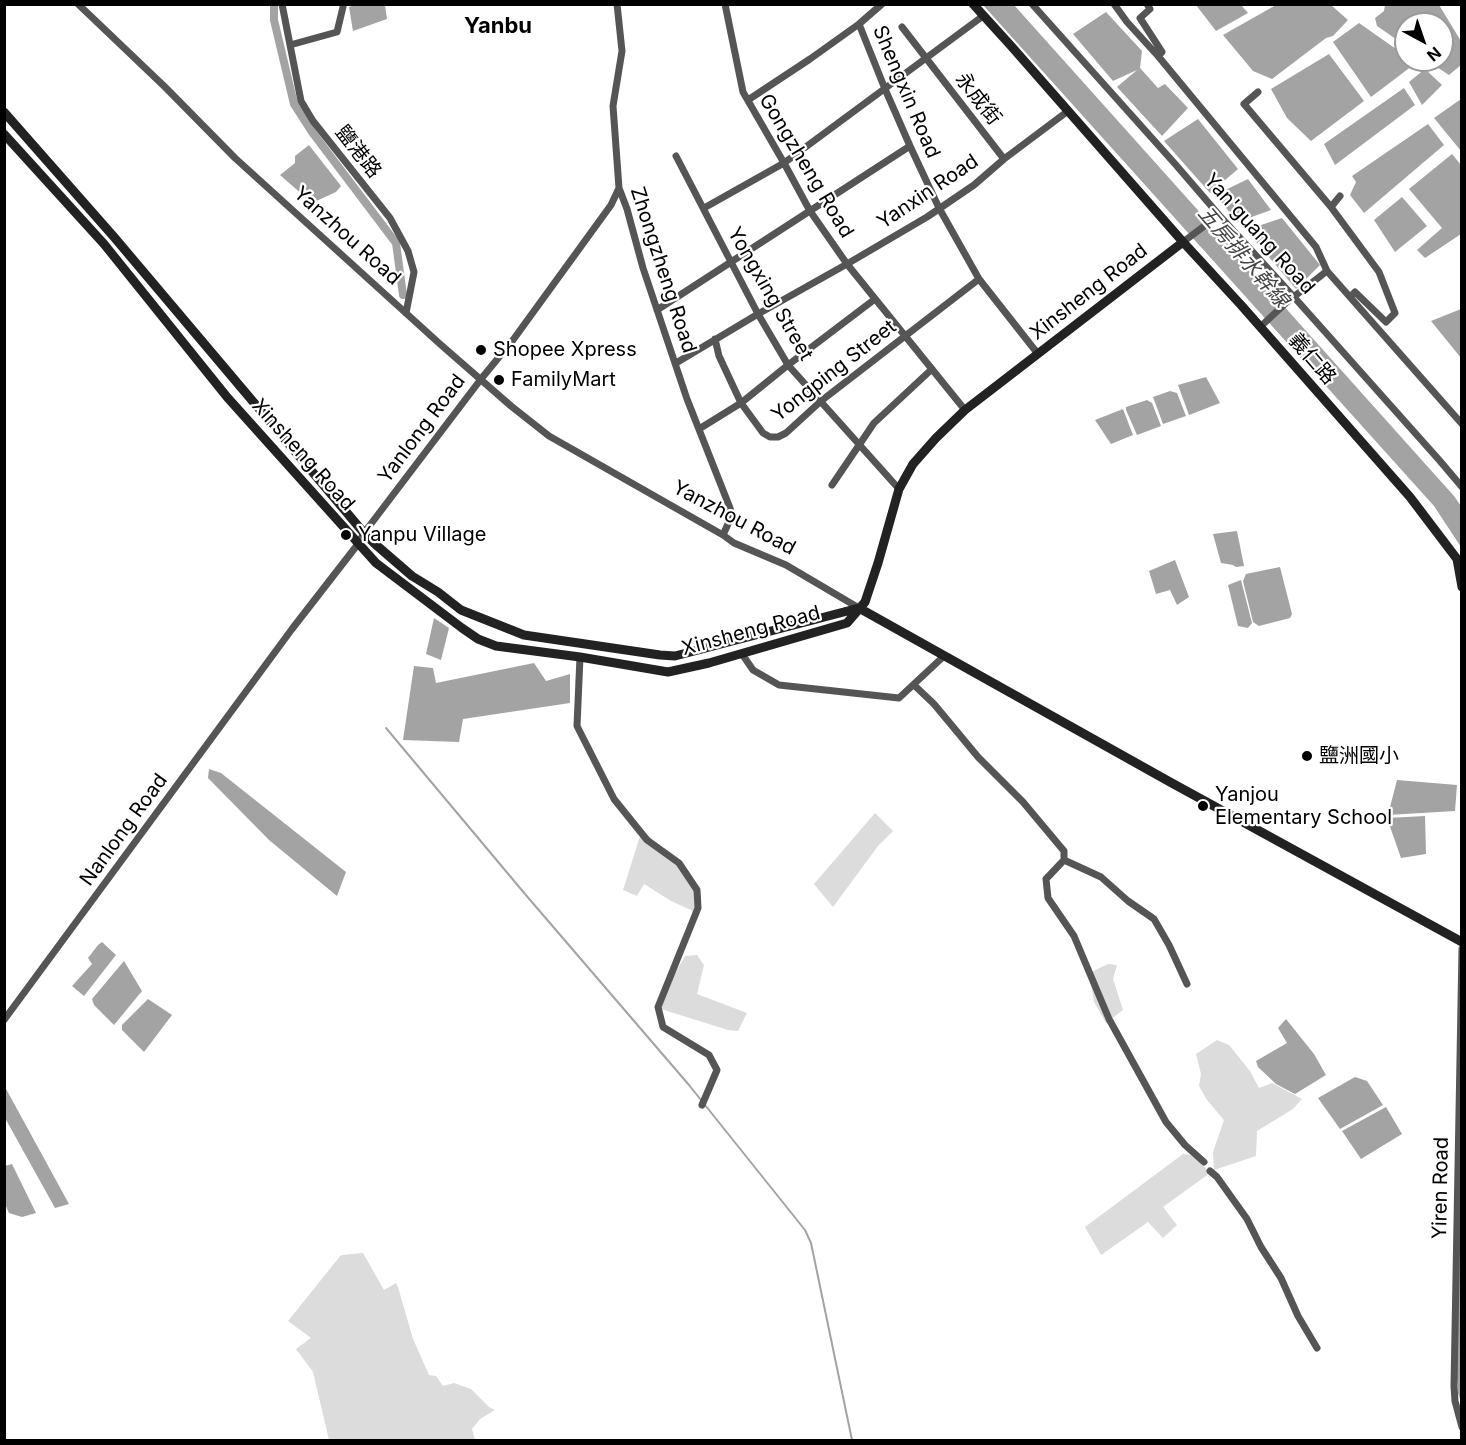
<!DOCTYPE html>
<html>
<head>
<meta charset="utf-8">
<style>
	body { margin:0 }
	#map { position:relative; width:1466px; height:1445px; overflow:hidden; background:#fff; font-family:Inter,sans-serif }
	canvas { display:block }
	.frame { position:absolute; inset:0; border:6px solid #000; pointer-events:none }
	.north { position:absolute; left:1394px; top:12px; width:60px; height:60px; box-sizing:border-box; background:#fff; border:2px solid #999; border-radius:50%; rotate:140deg; font-size:16px; font-weight:700; line-height:24px; text-align:center; color:#000 }
	.north::after { content:''; display:block; margin:auto; width:21px; height:27px; background:#000; clip-path:polygon(50% 0,100% 100%,50% 72%,0 100%) }
</style>
</head>
<body>
<div id="map">
<canvas width="1466" height="1445"></canvas>
<div class="frame"></div>
<div class="north">N</div>
</div>
<script>
const c = document.querySelector('canvas').getContext('2d');
c.lineJoin = 'round';
function fillPath(path, color) { c.fillStyle = color; c.fill(path, 'evenodd'); }
const toPath = rows => new Path2D(rows.map(r => 'M' + r).join(''));
function stroke(path, color, width, dash) { c.strokeStyle = color; c.lineWidth = width; c.lineCap = dash ? 'butt' : 'round'; c.setLineDash(dash || []); c.stroke(path); }
function label(font, color, halo, rows, align = 'center') {
  c.font = font + ' Inter,"Noto Sans TC",sans-serif'; c.lineWidth = 4.5; c.setLineDash([]); c.textBaseline = 'middle'; c.strokeStyle = halo; c.fillStyle = color; for (const [text, x, y, turn = 0] of rows) {
    c.save(); c.translate(x, y); c.rotate((+turn || 0) * Math.PI / 180); c.textAlign = isNaN(turn) ? turn : align; if (halo) c.strokeText(text, 0, 0); c.fillText(text, 0, 0); c.restore();
  }
}
fillPath(toPath([
	[875,813,893,831,878,846,833,907,814,884],
	[642,830,684,869,699,890,697,920,691,910,671,901,644,884,637,896,623,890],
	[697,955,704,965,697,994,747,1013,738,1031,728,1030,661,1009,668,985,685,956],
	[1108,964,1117,965,1113,979,1123,1010,1106,1023,1094,1002,1089,973],
	[1217,1040,1229,1045,1250,1071,1259,1088,1272,1083,1302,1099,1293,1109,1257,1131,1256,1156,1214,1170,1213,1152,1224,1120,1207,1100,1199,1086,1201,1074,1196,1054],
	[1183,1154,1194,1155,1210,1173,1163,1207,1177,1225,1163,1238,1148,1222,1101,1255,1085,1227],
	[363,1253,384,1290,396,1283,398,1287,413,1339,429,1375,436,1376,443,1386,454,1383,471,1389,489,1407,495,1410,480,1419,472,1429,475,1440,329,1440,313,1372,296,1349,311,1338,288,1321,341,1255]
]), '#dcdcdc');
fillPath(toPath([
	[354,5,385,5,387,19,353,31,349,7],
	[983,5,1014,5,1454,496,1461,506,1461,547,1434,506],
	[1196,5,1241,5,1248,13,1216,31],
	[1276,5,1331,5,1348,20,1333,36,1326,38,1272,79,1253,71,1223,35],
	[1385,5,1439,5,1461,41,1461,65,1449,75,1426,60,1442,60,1442,24,1406,24,1406,46,1377,26,1375,18,1384,11],
	[1106,12,1142,51,1140,68,1158,88,1165,84,1188,108,1162,136,1117,87,1137,70,1113,81,1073,34],
	[1359,23,1406,56,1406,60,1412,60,1416,63,1371,97,1333,42],
	[1329,54,1364,101,1311,141,1287,118,1271,89],
	[1425,69,1442,85,1422,105,1409,82],
	[1404,88,1415,105,1335,165,1324,144],
	[1461,99,1461,151,1434,118],
	[1198,119,1238,169,1210,193,1164,141],
	[1428,124,1444,145,1364,213,1350,195,1356,182,1352,176],
	[309,145,341,186,336,192,312,203,280,175,295,163,295,156],
	[1452,154,1461,165,1461,234,1425,258,1417,250,1442,228,1409,189],
	[1248,179,1271,210,1238,222,1215,195],
	[1402,197,1427,226,1395,252,1374,220],
	[1282,218,1320,265,1296,289,1246,230],
	[1461,309,1461,358,1431,321],
	[1206,377,1220,403,1189,415,1178,385],
	[1170,391,1177,393,1186,416,1163,424,1153,397],
	[1147,400,1152,403,1161,426,1137,435,1126,410,1126,407],
	[1123,409,1133,435,1111,444,1095,420],
	[1237,531,1244,566,1236,567,1233,565,1221,563,1213,534],
	[1175,560,1189,597,1177,605,1170,590,1156,594,1149,571],
	[1280,567,1292,614,1290,618,1259,626,1253,622,1243,581,1246,574],
	[1241,580,1252,623,1248,628,1238,626,1228,585],
	[434,618,449,628,441,660,426,654],
	[534,663,546,681,570,674,570,703,463,719,459,742,403,740,414,666,433,668,436,683],
	[209,769,221,773,346,872,337,896,269,840,208,778],
	[1397,780,1457,785,1455,811,1388,815],
	[1425,816,1426,854,1401,858,1387,818],
	[102,942,116,955,84,996,72,986,92,964,88,958,98,945],
	[124,961,142,991,114,1025,94,1005,92,999],
	[148,999,172,1015,144,1052,122,1030,122,1025],
	[1286,1019,1314,1054,1326,1075,1295,1094,1276,1084,1258,1067,1256,1061,1287,1043,1278,1028],
	[1355,1077,1367,1081,1383,1105,1340,1129,1318,1098],
	[5,1087,69,1204,55,1208,5,1118],
	[1386,1107,1402,1134,1361,1159,1342,1131],
	[12,1164,36,1213,22,1217,9,1213,5,1204,5,1166],
	[1462,1186,1462,1405,1458,1393,1455,1347]
]), '#a3a3a3');
stroke(toPath([
	[386,728,525,894,689,1085,805,1230,811,1243,852,1440]
]), '#a3a3a3', 2);
stroke(toPath([
	[274,4,274,20,294,104,312,132,396,243,403,295]
]), '#a3a3a3', 8);
stroke(toPath([
	[78,4,165,87,235,158,440,344,511,406,549,436,723,535,734,543,786,565,859,608],
	[282,4,301,101,313,121,390,218,408,251,414,272,406,313],
	[617,4,622,51,613,106,619,188,627,209,643,268,687,399,730,508,732,515,723,535],
	[725,4,743,92,784,163,810,211,847,264,965,410],
	[1032,4,1176,165,1219,215,1294,297,1440,461,1462,487],
	[1114,4,1127,22,1158,56,1316,247,1327,271,1462,424],
	[1147,4,1150,9,1140,18,1162,52,1158,56],
	[859,24,885,89,910,146,939,208,979,279,1038,354],
	[902,27,1004,159],
	[290,45,337,32,343,7],
	[1258,92,1244,104,1331,207],
	[748,100,810,59,859,24,882,4],
	[676,156,758,314,788,365,899,489],
	[1340,196,1331,207,1379,272,1395,313,1386,322,1355,292,1350,297],
	[704,208,784,163,983,16],
	[1183,242,1219,215],
	[657,310,910,146],
	[1260,327,1287,302,1327,271],
	[715,339,719,356,741,403,763,433,770,437,778,437,786,433,821,401,979,279],
	[676,363,758,314,847,264,927,217,974,185,1004,159,1068,111],
	[699,429,741,403,788,365,875,299],
	[832,485,874,423,932,369],
	[742,654,753,670,779,685,899,698,944,656],
	[580,657,577,726,614,799,647,840,679,863,697,890,698,908,658,1007,663,1027,709,1055,717,1070,702,1105],
	[914,685,934,704,978,757,1023,802,1064,851,1064,860,1046,879,1048,898,1074,936,1109,1019,1166,1122,1185,1145,1204,1162],
	[1064,860,1101,877,1128,901,1154,919,1169,945,1187,984],
	[1462,949,1454,1386,1455,1401,1462,1427],
	[4,1020,292,629,358,544,364,533,481,379,513,340,611,205,619,188],
	[1210,1171,1217,1177,1247,1219,1261,1247,1281,1278,1298,1316,1317,1348]
]), '#555', 7);
stroke(toPath([
	[973,4,1012,47,1183,242,1241,305,1410,497,1457,559,1462,587],
	[4,112,114,237,364,533,375,544,412,576,438,592,461,610,524,635,660,655,675,656,859,608],
	[4,134,104,244,227,397,376,563,462,628,478,639,496,646,580,657,668,672,709,663,847,623,865,602,878,563,899,489,913,464,936,438,965,410,1183,242],
	[859,608,1170,782,1462,942]
]), '#222', 9);
for (const [x, y, r, color] of [
	[481,350,6,"#000"],
	[499,380,6,"#000"],
	[346,535,6,"#000"],
	[1307,756,6,"#000"],
	[1203,806,6,"#000"]
]) { const dot = new Path2D(); dot.arc(x, y, r, 0, 2 * Math.PI); c.fillStyle = color; c.fill(dot); stroke(dot, '#fff', 2); }
label('20px', '#000', '#fff', [
	["Shengxin Road",906,92,67],
	["永成街",978,99,52],
	["鹽港路",358,152,52],
	["Gongzheng Road",806,166,59],
	["Yanxin Road",928,192,-34],
	["Yan'guang Road",1259,234,48],
	["Yanzhou Road",347,236,42],
	["Zhongzheng Road",663,270,72],
	["Xinsheng Road",1089,292,-38],
	["Yongxing Street",770,294,60],
	["義仁路",1312,359,49],
	["Yongping Street",834,371,-38],
	["Yanlong Road",422,429,-53],
	["Xinsheng Road",303,455,48],
	["Yanzhou Road",734,518,28],
	["Xinsheng Road",751,631,-15],
	["Nanlong Road",124,830,-54],
	["Yiren Road",1441,1188,-89]
]);
label('20px', '#000', '#fff', [
	["Shopee Xpress",493,350],
	["FamilyMart",511,380],
	["Yanpu Village",358,535],
	["鹽洲國小",1319,756],
	["Yanjou",1215,795],
	["Elementary School",1215,818]
], 'left');
label('italic 21px', '#444', '#fff', [
	["五房排水幹線",1243,257,49]
]);
label('bold 22px', '#000', '#fff', [
	["Yanbu",498,26]
]);
</script>
</body>
</html>
